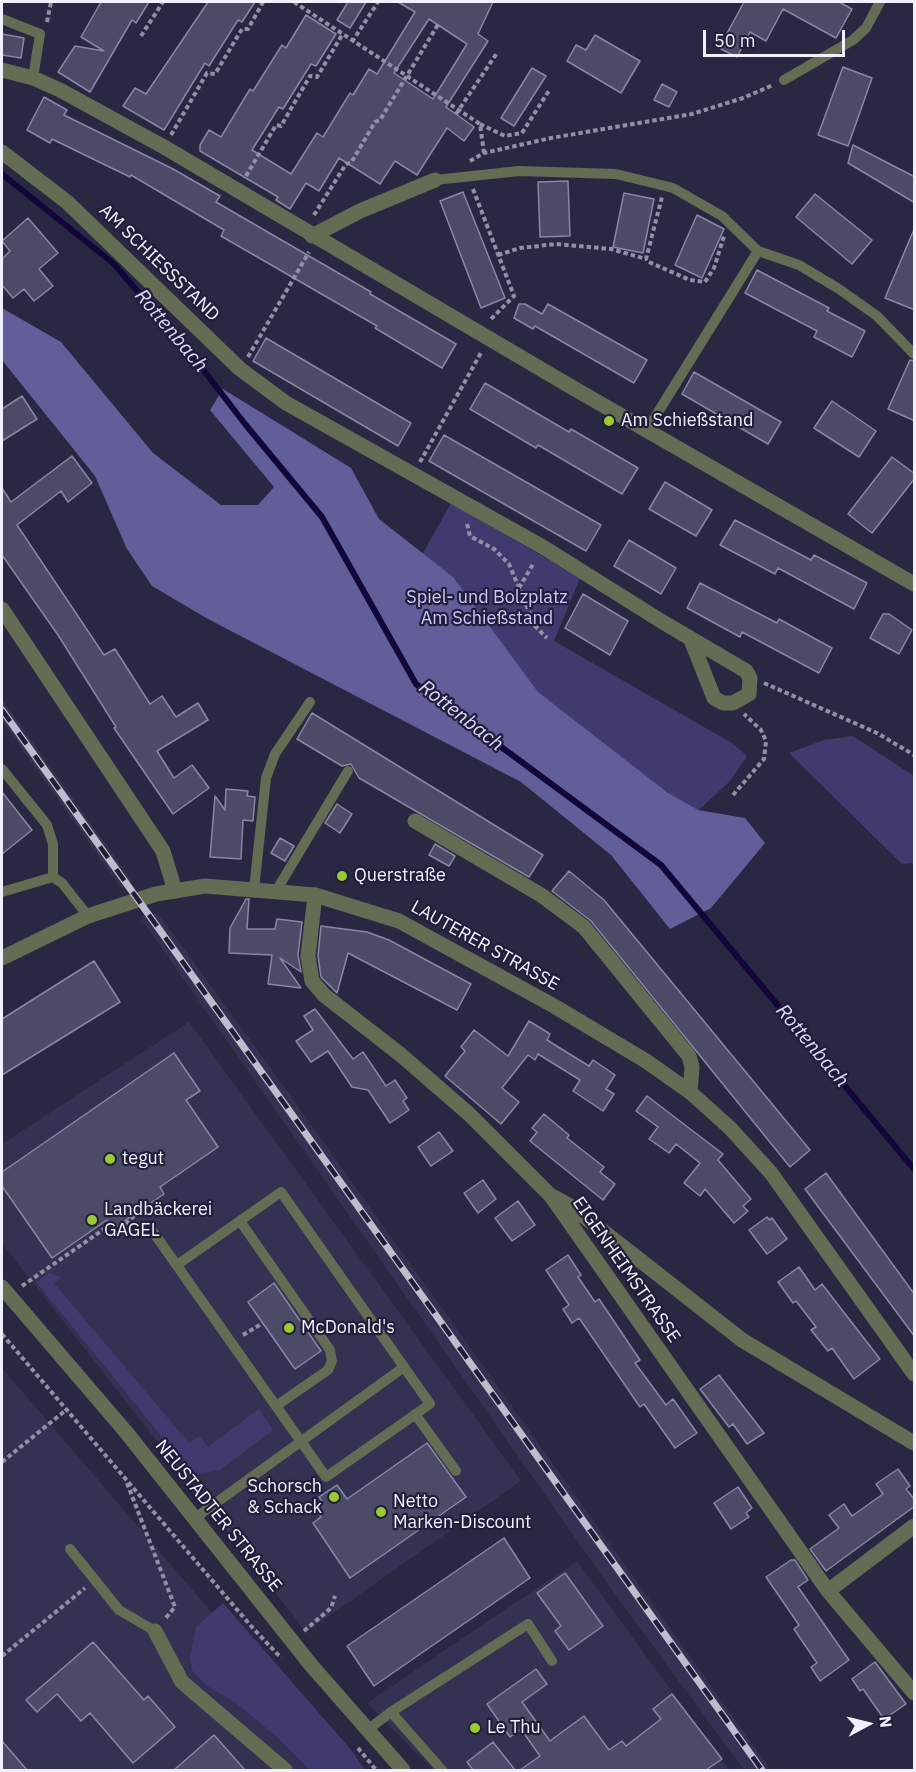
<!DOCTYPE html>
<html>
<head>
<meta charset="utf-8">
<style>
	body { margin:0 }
	#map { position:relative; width:916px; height:1772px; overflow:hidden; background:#292842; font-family:"IBM Plex Sans",sans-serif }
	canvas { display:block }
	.frame { position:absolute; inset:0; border:3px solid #f0f0fe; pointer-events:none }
	.north { position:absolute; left:838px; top:1694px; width:60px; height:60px; -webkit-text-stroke:4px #201e38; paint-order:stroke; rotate:83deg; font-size:16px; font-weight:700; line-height:24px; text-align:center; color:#f0f0fe }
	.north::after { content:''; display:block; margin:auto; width:21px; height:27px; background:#f0f0fe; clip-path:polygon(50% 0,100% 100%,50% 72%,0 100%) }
	.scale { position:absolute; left:703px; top:30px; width:142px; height:27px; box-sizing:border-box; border:3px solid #f0f0fe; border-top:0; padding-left:8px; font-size:18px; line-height:21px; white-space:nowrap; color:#f0f0fe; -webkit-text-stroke:4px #201e38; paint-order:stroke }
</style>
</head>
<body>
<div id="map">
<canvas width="916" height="1772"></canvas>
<div class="frame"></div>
<div class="north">N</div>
<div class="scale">50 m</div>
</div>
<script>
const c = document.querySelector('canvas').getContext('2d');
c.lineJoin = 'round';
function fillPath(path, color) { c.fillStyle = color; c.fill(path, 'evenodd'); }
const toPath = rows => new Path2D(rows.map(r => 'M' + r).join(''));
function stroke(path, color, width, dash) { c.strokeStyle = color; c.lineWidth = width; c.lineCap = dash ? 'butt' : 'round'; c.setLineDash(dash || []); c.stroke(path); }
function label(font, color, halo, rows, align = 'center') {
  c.font = font + ' "IBM Plex Sans",sans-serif'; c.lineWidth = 4.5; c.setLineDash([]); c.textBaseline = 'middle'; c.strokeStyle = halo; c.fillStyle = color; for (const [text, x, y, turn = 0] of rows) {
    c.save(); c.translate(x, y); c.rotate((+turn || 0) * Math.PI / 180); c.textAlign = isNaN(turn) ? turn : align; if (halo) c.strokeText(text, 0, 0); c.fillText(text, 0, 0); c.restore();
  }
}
fillPath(toPath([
	[2,699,132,881,121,888,2,721],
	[158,913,300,1109,771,1770,744,1770,609,1586,140,917],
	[189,1022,521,1481,306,1632,2,1243,2,1144],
	[2,1368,347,1770,2,1770],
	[577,1561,729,1770,433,1770,367,1703]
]), '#343252');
fillPath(toPath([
	[451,503,580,578,554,641,732,743,747,756,730,781,672,835,396,601],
	[853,736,914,776,914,863,902,864,789,753,824,740],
	[49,1273,61,1277,54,1283,189,1443,200,1436,208,1447,259,1409,273,1430,220,1470,199,1474,188,1469,36,1282],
	[223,1603,353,1752,365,1770,310,1770,276,1736,232,1700,207,1686,192,1670,190,1657,196,1627]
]), '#3f3b6e');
fillPath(toPath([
	[2,308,61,342,153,453,221,505,258,505,274,487,210,410,223,389,351,468,379,519,453,577,538,692,668,793,698,810,745,818,765,843,711,908,670,929,611,855,521,782,208,619,152,586,127,549,95,476,2,360]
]), '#615e9a');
stroke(toPath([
	[2,174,114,264,188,350,245,424,322,517,416,684,661,865,914,1169]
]), '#13063b', 6);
const building = toPath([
	[101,2,149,2,136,23,132,20,90,92,58,72,75,46,104,51,81,37,101,2],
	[208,2,255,2,242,22,238,20,209,66,205,63,164,130,123,106,135,88,146,94,208,2],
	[348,2,366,2,350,28,337,20,348,2],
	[398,2,493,2,478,34,488,41,446,107,474,127,464,141,447,128,417,175,395,161,380,184,339,158,319,191,306,183,290,209,276,200,278,197,200,151,200,145,209,130,221,137,250,89,253,91,282,45,286,48,306,15,336,34,316,66,311,64,283,109,279,107,252,150,291,174,317,133,323,137,350,93,353,95,369,69,377,74,415,12,398,2],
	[429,19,467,44,433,99,394,73,429,19],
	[744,2,839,2,852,9,836,38,783,9,766,41,750,32,737,57,719,48,744,2],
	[2,34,24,38,21,58,2,55,2,34],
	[595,35,640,61,621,93,567,61,576,45,586,50,595,35],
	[843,67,872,78,848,146,818,135,843,67],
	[532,68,546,76,514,126,501,118,532,68],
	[662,84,677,92,669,107,654,100,662,84],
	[44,97,67,110,64,115,173,169,220,196,216,202,371,292,370,294,456,344,442,368,375,328,377,326,221,236,224,230,131,175,130,177,52,139,50,143,27,130,44,97],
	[853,145,915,177,915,203,848,163,853,145],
	[568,181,570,236,540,237,538,182,568,181],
	[463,192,505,298,481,308,440,201,463,192],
	[624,193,654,199,643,253,613,247,624,193],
	[815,194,872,240,852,264,796,217,815,194],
	[697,215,724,229,702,278,675,265,697,215],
	[28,218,58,253,39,269,53,286,34,301,24,289,13,298,2,285,2,259,10,251,2,241,28,218],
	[915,227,915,310,885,298,915,227],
	[757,270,829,308,827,311,865,331,852,357,814,337,817,331,745,293,757,270],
	[519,304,525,304,542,314,548,304,647,360,634,383,535,326,533,329,514,318,519,304],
	[266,338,411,423,398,446,253,361,266,338],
	[910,360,915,361,915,421,888,409,910,360],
	[694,372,781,422,768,444,682,394,694,372],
	[485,383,569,432,571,429,638,468,622,494,538,445,536,448,470,409,485,383],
	[22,396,37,419,2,441,2,409,22,396],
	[832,401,876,431,859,457,814,428,832,401],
	[444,435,601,525,586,551,429,461,444,435],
	[72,456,92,483,68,502,61,491,17,525,104,655,115,649,150,704,162,696,176,717,198,703,208,720,157,751,174,778,192,765,209,788,173,814,114,728,116,727,58,635,2,555,2,488,11,502,72,456],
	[892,457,915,474,915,478,872,533,848,514,892,457],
	[665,482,712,510,696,536,649,509,665,482],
	[735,520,811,560,814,555,867,583,854,609,778,568,775,574,720,545,735,520],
	[629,540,676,568,661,594,614,566,629,540],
	[700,583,777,623,779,619,832,648,819,673,742,632,740,637,687,608,700,583],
	[583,594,628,621,610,655,565,628,583,594],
	[883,614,889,614,912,630,899,654,870,638,883,614],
	[312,713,543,855,529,877,359,778,351,764,342,766,297,739,312,713],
	[226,789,248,791,247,796,255,797,253,821,243,820,241,859,210,857,215,796,225,810,226,789],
	[2,792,32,830,2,854,2,792],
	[337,804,352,814,340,833,325,823,337,804],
	[280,838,294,846,285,861,271,853,280,838],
	[435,844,455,856,449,866,429,855,435,844],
	[569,871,604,900,810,1150,790,1167,591,921,552,891,569,871],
	[246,899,249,899,247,929,275,929,277,919,302,922,298,955,301,972,280,958,301,988,268,984,272,955,229,953,230,928,246,899],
	[321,926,367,932,389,940,471,984,457,1010,348,953,337,993,321,977,318,956,321,926],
	[94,961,120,1002,2,1075,2,1019,94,961],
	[315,1009,353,1059,363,1052,386,1086,395,1080,407,1098,403,1101,409,1110,390,1123,368,1090,352,1087,328,1051,311,1062,296,1041,313,1030,304,1016,315,1009],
	[529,1021,550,1034,547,1040,589,1066,593,1060,615,1075,606,1089,614,1094,603,1111,573,1091,580,1080,538,1054,535,1060,528,1055,502,1088,519,1102,501,1124,445,1076,465,1051,461,1047,474,1030,508,1056,529,1021],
	[174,1053,200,1091,186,1100,218,1147,160,1187,164,1194,113,1229,107,1220,52,1258,2,1186,2,1172,174,1053],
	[647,1096,723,1154,718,1160,751,1199,743,1206,748,1211,734,1223,705,1189,700,1196,684,1183,700,1163,676,1144,669,1153,649,1139,658,1127,636,1111,647,1096],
	[544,1114,569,1135,567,1138,604,1167,600,1172,615,1184,603,1200,530,1141,537,1132,532,1128,544,1114],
	[439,1132,453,1151,431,1166,418,1147,439,1132],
	[826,1173,915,1295,915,1337,805,1189,826,1173],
	[483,1180,496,1199,478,1213,464,1193,483,1180],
	[518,1201,535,1225,512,1241,495,1218,518,1201],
	[767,1217,770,1220,772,1218,787,1239,767,1254,749,1230,767,1217],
	[568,1255,581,1275,578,1277,595,1302,599,1299,640,1360,635,1363,666,1405,673,1399,697,1433,675,1448,644,1404,640,1407,579,1318,572,1323,563,1309,569,1305,546,1270,568,1255],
	[799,1267,815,1290,822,1284,880,1359,854,1379,832,1348,828,1351,811,1330,816,1327,796,1301,793,1303,778,1282,799,1267],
	[274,1283,321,1351,295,1369,248,1302,274,1283],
	[719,1375,764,1433,747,1444,733,1424,729,1427,700,1389,719,1375],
	[427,1443,466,1497,350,1578,313,1523,321,1517,314,1506,322,1501,319,1497,337,1485,347,1499,427,1443],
	[898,1469,910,1486,906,1489,915,1500,915,1506,826,1571,810,1549,839,1528,829,1515,844,1504,852,1516,883,1494,876,1484,898,1469],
	[738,1487,752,1508,746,1513,749,1517,731,1529,714,1503,738,1487],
	[504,1538,530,1578,374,1686,347,1646,504,1538],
	[791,1560,795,1560,808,1580,798,1587,849,1660,820,1681,811,1667,817,1663,794,1629,799,1625,766,1577,791,1560],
	[565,1573,603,1626,569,1650,555,1631,561,1626,537,1593,565,1573],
	[93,1642,144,1700,148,1696,175,1727,133,1763,90,1713,81,1721,57,1694,37,1712,26,1700,93,1642],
	[875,1662,906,1704,884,1719,863,1689,860,1691,852,1679,875,1662],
	[536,1669,547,1684,522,1702,550,1741,584,1716,609,1750,622,1741,626,1746,661,1719,653,1709,672,1694,722,1759,706,1770,520,1770,540,1756,521,1729,510,1737,487,1704,536,1669],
	[214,1735,245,1770,174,1770,214,1735],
	[2,1741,27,1770,2,1770,2,1741],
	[493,1742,515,1770,473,1770,467,1762,493,1742]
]);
fillPath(building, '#4c4b67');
stroke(building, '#8787a6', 1.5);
stroke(toPath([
	[294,2,480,124,484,153],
	[47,22,51,2],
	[141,36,163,2],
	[352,42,378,2],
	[456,114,497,53],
	[480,124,505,136,522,133,550,89],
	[171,135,207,73,215,74,242,29,248,29,263,2],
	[470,161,484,153,551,138,692,114,743,98,773,85],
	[246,176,276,125,281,126,310,76,317,77,342,35],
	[473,189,514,296,490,320],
	[314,215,346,164,351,163,375,122,380,120,439,23],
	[498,255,520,248,556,244,611,249,646,259,662,197],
	[649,262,690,280,705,282,714,268,724,236],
	[248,357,309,252],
	[420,462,482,351],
	[467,524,470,536,494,549,509,564,535,626,547,638],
	[519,588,533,564],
	[764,683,877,733,914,755],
	[733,795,764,759,766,741,761,730,744,714],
	[22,1286,107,1227,116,1233,139,1211,142,1215],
	[2,1334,251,1626,281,1658],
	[243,1335,263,1323],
	[2,1462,66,1410],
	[127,1483,175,1607,165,1619],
	[304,1631,331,1608,335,1596],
	[2,1656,85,1588],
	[358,1748,376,1770]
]), '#9190a4', 4, [4.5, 3]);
stroke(toPath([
	[2,19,40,34,33,78],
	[784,80,853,40,866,28,880,2],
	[435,180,519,171,616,174,673,188,722,216,758,251,647,430],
	[758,251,799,265,839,289,877,316,914,354],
	[2,769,47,825,53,844,53,877],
	[254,889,266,778,275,754,310,702],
	[276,891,348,771],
	[2,892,53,877,62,883,88,916],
	[240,1221,330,1350,332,1361,328,1370,276,1406],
	[149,1226,326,1477,430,1404,281,1192,177,1265],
	[415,1414,456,1471],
	[195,1518,404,1367],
	[70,1549,119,1610,155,1631],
	[391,1712,528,1624,552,1661],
	[366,1731,391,1712,442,1770]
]), '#626d53', 10);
stroke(toPath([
	[2,70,33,78,60,90,164,147,568,385,914,584],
	[2,152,67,202,240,369,286,403,543,547,661,621,746,671,750,678,749,694,733,703,723,703,714,698,691,640],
	[312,236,360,211,435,180],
	[2,609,163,851,175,891],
	[415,821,541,895,584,927,689,1056,692,1067,690,1092],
	[315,895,308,956,312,981,324,995,401,1055,469,1114,551,1196,828,1591,914,1693],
	[554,1197,572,1207,742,1340,914,1443],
	[828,1591,914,1526],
	[155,1631,182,1682,285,1770]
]), '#626d53', 15);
stroke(toPath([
	[2,958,88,916,156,894,205,886,315,895,399,921,554,1006,646,1061,690,1092,730,1128,771,1173,914,1374],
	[2,1287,126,1432,311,1665,403,1770]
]), '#626d53', 15);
const rail = toPath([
	[2,710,762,1770]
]);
stroke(rail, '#bdbdce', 7);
stroke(rail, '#201e38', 4.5, [14]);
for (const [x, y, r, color] of [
	[609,421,6,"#9acb34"],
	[342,876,6,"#9acb34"],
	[110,1159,6,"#9acb34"],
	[92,1220,6,"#9acb34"],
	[289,1328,6,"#9acb34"],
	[334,1497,6,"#9acb34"],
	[381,1512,6,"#9acb34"],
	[475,1728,6,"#9acb34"]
]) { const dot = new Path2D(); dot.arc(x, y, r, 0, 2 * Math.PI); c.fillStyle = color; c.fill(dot); stroke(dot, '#201e38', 2); }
label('18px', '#f0f0fe', '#201e38', [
	["AM SCHIESSSTAND",159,263,44],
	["LAUTERER STRASSE",485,946,29],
	["EIGENHEIMSTRASSE",626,1270,55],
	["NEUSTADTER STRASSE",218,1516,51]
]);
label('18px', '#f0f0fe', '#201e38', [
	["Am Schießstand",621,421],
	["Querstraße",354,876],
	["tegut",122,1159],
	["Landbäckerei",104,1210],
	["GAGEL",104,1231],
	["McDonald's",301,1328],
	["Schorsch",322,1487,"right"],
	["& Schack",322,1508,"right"],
	["Netto",393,1502],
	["Marken-Discount",393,1523],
	["Le Thu",487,1728]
], 'left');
label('18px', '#cac9ff', '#201e38', [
	["Spiel- und Bolzplatz",487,598],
	["Am Schießstand",487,619]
]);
label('italic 20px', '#dadafe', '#201e38', [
	["Rottenbach",171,331,50],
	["Rottenbach",461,716,38],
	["Rottenbach",812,1046,50]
]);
</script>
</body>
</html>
